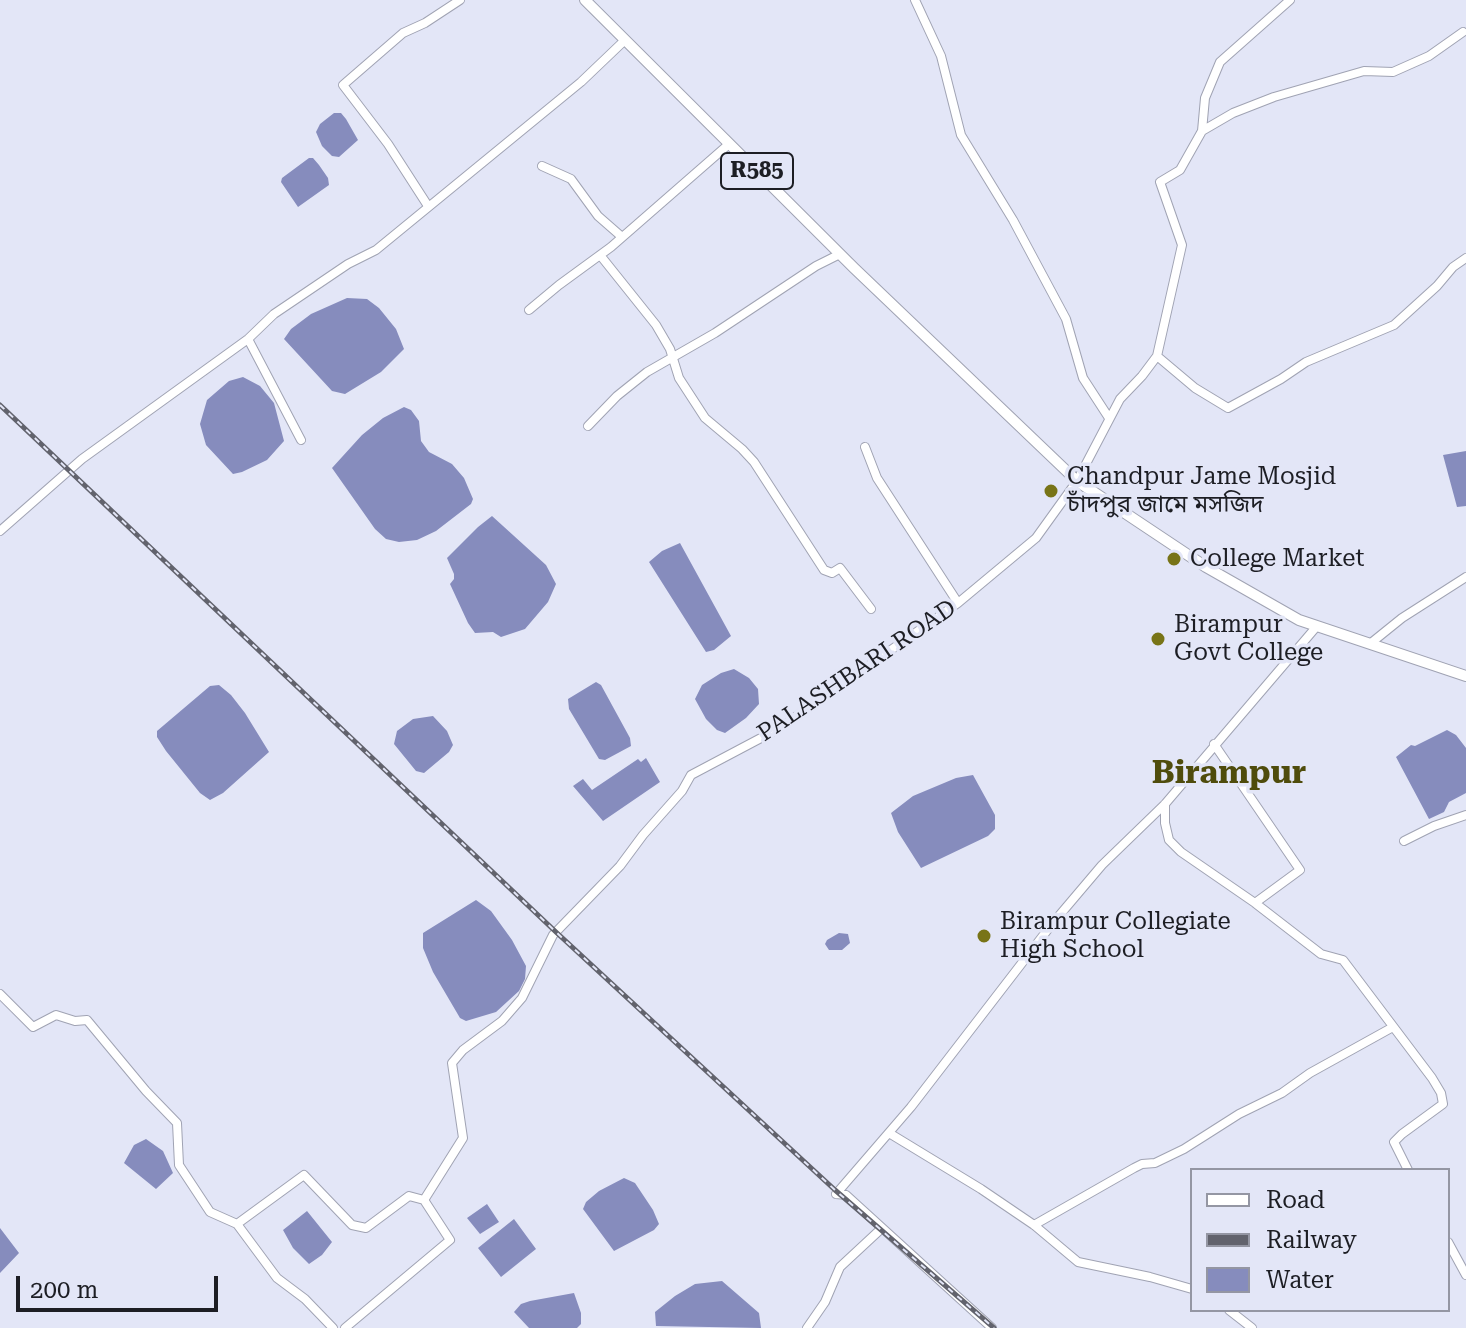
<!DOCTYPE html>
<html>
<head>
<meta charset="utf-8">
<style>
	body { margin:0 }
	#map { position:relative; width:1466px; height:1328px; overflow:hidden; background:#e3e6f7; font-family:"Roboto Serif",serif }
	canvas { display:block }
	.legend { position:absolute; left:1190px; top:1168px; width:260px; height:144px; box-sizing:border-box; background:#e3e6f7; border:2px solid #9496a3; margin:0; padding:10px 14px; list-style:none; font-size:24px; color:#1d1e24 }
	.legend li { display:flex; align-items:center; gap:16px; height:40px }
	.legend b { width:40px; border:2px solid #9496a3 }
	.scale { position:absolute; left:16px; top:1276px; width:202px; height:36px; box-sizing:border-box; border:4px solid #1d1e24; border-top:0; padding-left:10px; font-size:24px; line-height:28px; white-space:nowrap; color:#1d1e24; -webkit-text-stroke:6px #e3e6f7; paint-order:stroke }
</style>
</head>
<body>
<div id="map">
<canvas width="1466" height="1328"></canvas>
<ul class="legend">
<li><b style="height:10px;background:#fff"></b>Road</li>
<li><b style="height:10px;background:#62636d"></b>Railway</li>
<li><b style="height:22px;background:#868cbd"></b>Water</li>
</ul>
<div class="scale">200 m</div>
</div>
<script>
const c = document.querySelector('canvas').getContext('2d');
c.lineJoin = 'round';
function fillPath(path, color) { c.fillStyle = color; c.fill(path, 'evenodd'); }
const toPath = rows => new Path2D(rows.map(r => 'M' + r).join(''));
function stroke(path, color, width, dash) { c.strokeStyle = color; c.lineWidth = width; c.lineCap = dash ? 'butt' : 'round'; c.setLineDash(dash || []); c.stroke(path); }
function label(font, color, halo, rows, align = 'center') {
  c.font = font + ' "Roboto Serif","Noto Sans Bengali",serif'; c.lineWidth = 7; c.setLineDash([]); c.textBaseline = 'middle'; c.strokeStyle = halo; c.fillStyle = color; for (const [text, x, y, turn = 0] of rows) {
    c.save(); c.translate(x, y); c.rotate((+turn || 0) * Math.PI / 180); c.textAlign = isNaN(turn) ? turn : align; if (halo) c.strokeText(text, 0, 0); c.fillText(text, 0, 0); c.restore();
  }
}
fillPath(toPath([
	[334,113,341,113,346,119,358,140,339,157,332,156,322,146,316,132,320,124],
	[309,158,313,158,319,165,328,178,329,185,298,207,281,182,282,178],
	[347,298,367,299,379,308,396,329,404,349,381,372,345,394,332,391,284,339,291,329,311,314],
	[243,377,260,386,274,403,284,441,267,460,242,472,233,474,206,445,200,424,207,400,229,381],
	[404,407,411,410,419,421,421,441,429,452,452,464,464,478,473,499,471,504,436,531,417,540,399,542,386,539,375,529,332,468,362,435,383,418],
	[1466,451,1466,506,1457,507,1443,455],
	[492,516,546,565,556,584,548,602,525,629,501,637,493,632,475,633,468,623,450,584,454,579,454,574,447,558,478,527],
	[680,543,731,636,714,650,706,652,649,562,662,551],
	[734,669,749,678,758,689,759,704,746,718,725,733,717,730,706,719,695,699,702,685,721,673],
	[596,682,601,685,630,738,631,746,605,760,599,759,569,709,568,699],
	[219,685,231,695,245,713,269,752,223,793,210,800,200,793,166,751,157,737,157,731,210,686],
	[433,716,447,731,453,745,449,752,424,773,416,771,394,744,397,731,413,719],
	[1447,730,1456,735,1466,748,1466,793,1449,802,1444,812,1429,819,1396,757,1411,745,1415,746],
	[646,758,660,782,603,821,573,786,583,779,592,790,638,759,641,762],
	[973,775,995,815,995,829,988,836,921,868,898,832,891,813,913,796,956,778],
	[476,900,491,911,512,940,526,966,525,979,519,991,496,1012,466,1021,460,1018,433,972,423,948,423,933],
	[839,933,848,934,850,943,842,950,829,950,825,944,827,940],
	[146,1139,163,1151,173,1173,156,1189,124,1163,134,1145],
	[624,1178,635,1183,653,1210,659,1224,654,1230,614,1251,583,1209,586,1202,599,1191],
	[487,1204,499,1222,480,1234,467,1218],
	[307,1211,332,1242,322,1255,309,1264,293,1248,283,1230],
	[514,1219,536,1249,501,1277,478,1248],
	[0,1228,19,1253,0,1273],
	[722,1281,759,1313,761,1328,656,1326,655,1312,675,1296,695,1284],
	[574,1293,581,1313,581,1324,577,1328,529,1328,514,1312,521,1304,530,1301]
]), '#868cbd');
const minor = toPath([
	[915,0,941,56,961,135,1013,220,1066,319,1083,378,1109,418],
	[1202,131,1233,113,1274,97,1364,71,1393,72,1429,56,1463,32],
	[542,166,571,179,598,216,622,237],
	[428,206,388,144,343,85,403,33,425,23,460,0],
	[600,255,656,325,670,349,679,378,705,418,742,449,754,462,824,570,832,573,840,568,871,609],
	[529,310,559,285,611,247,729,144],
	[248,339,301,440],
	[1157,356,1195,388,1228,408,1281,379,1306,362,1394,325,1437,286,1453,267,1466,258],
	[588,426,617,396,647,372,715,333,816,266,840,254],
	[865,447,877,478,958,603],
	[0,531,82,459,248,339,274,314,348,264,376,250,581,82,625,40],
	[1371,643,1402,618,1466,577],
	[1214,744,1300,870,1255,903],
	[1165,804,1165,823,1169,840,1181,852,1255,903,1321,954,1343,960,1432,1078,1441,1093,1443,1104,1402,1134,1394,1142,1408,1170],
	[1404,841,1434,826,1466,815],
	[0,994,33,1027,56,1015,75,1021,87,1020,146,1091,177,1123,179,1165,210,1212,237,1224,304,1175,352,1225,366,1228,409,1196,424,1200,450,1240,345,1328],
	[889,1133,981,1189,1034,1225,1078,1262,1150,1277,1192,1289],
	[836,1194,911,1107,1052,924,1102,865,1165,804,1317,626],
	[836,1194,846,1195,992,1328],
	[424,1200,463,1138,452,1063,463,1050,502,1021,522,998,553,935,620,866,643,835,682,791,691,775,778,729,958,603,1036,538,1077,481,1120,399,1142,376,1157,356,1182,245,1160,182,1180,170,1202,131,1205,98,1220,62,1290,0],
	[237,1224,277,1278,305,1299,333,1328],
	[1034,1225,1134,1168,1142,1164,1155,1163,1184,1149,1239,1114,1282,1093,1310,1073,1393,1027],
	[1448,1242,1466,1275],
	[1229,1310,1252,1328],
	[807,1328,825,1302,840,1267,882,1228]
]);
const major = toPath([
	[585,0,854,268,1077,481,1206,567,1299,620,1466,676]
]);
stroke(minor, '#a0a3b3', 10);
stroke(major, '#a0a3b3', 12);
stroke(minor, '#fff', 8);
stroke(major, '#fff', 10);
const rail = toPath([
	[0,405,557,933,835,1190,994,1328]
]);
stroke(rail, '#62636d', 5);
stroke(rail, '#e3e6f7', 2, [6]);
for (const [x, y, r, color] of [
	[1051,491,8,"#787417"],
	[1174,559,8,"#787417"],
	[1158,639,8,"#787417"],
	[984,936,8,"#787417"]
]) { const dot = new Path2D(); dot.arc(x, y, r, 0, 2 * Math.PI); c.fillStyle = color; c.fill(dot); stroke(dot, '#e3e6f7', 3); }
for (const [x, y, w] of [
	[757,171,72]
]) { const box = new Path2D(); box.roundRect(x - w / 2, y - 18, w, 36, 6); c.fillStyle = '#e3e6f7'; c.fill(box); stroke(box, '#1d1e24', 2); }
label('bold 22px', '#1d1e24', null, [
	["R585",757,171]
]);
label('24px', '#1d1e24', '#e3e6f7', [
	["Chandpur Jame Mosjid",1067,477],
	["চাঁদপুর জামে মসজিদ",1067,505],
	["College Market",1190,559],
	["Birampur",1174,625],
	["Govt College",1174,653],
	["Birampur Collegiate",1000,922],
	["High School",1000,950]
], 'left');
label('24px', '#1d1e24', '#e3e6f7', [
	["PALASHBARI ROAD",857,671,-34]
]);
label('bold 32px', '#4f4c0c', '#e3e6f7', [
	["Birampur",1229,774]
]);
</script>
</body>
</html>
